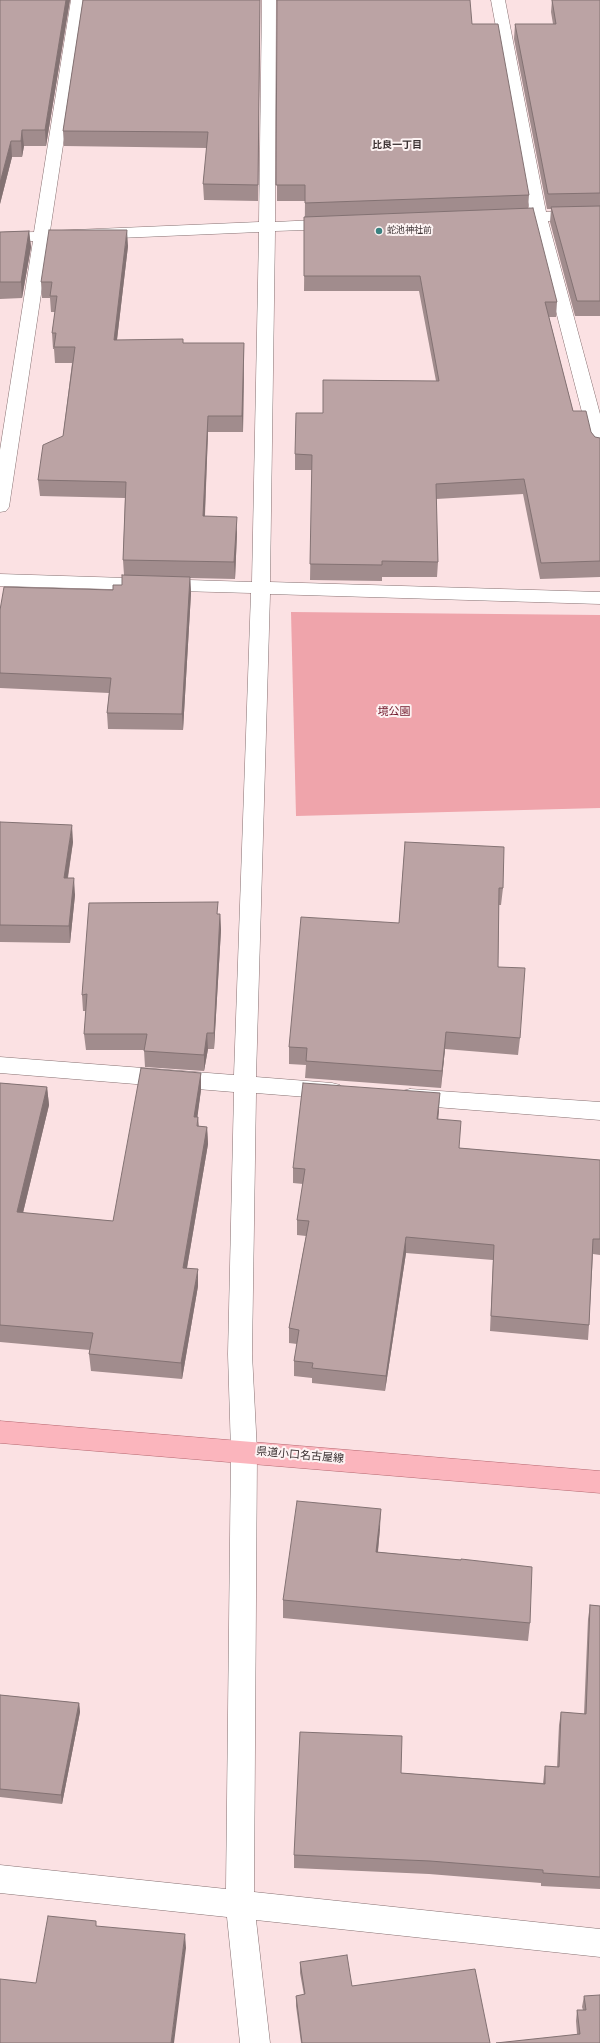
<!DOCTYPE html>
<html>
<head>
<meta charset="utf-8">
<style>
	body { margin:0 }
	canvas { display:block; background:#fbe1e3 }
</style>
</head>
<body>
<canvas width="600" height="2043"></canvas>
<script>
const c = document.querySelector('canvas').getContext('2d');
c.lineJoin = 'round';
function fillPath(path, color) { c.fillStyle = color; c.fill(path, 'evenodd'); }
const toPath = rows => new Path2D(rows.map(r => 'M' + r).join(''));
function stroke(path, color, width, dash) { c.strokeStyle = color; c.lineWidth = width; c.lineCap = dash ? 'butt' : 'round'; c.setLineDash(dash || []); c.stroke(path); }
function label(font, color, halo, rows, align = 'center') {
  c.font = font + ' "Source Sans 3","Noto Sans JP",sans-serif'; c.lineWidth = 4; c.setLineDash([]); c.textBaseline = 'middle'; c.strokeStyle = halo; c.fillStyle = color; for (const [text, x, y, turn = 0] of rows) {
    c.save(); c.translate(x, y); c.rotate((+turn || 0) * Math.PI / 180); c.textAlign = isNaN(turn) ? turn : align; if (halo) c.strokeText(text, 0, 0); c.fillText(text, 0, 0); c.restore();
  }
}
fillPath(toPath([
	[291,612,600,615,600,808,296,816]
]), '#efa4ab');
const minor = toPath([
	[71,0,85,0,50,231,259,222,262,0,276,0,275,222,335,219,341,221,343,224,341,227,335,229,275,231,270,582,600,592,600,604,270,594,256,1077,332,1083,340,1085,343,1091,340,1097,332,1099,256,1093,252,1354,257,1451,254,1892,600,1929,600,1957,256,1920,270,2043,240,2043,227,1917,0,1893,0,1865,226,1889,231,1451,228,1354,234,1092,0,1073,0,1057,234,1075,251,593,0,586,0,574,252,582,259,232,49,241,9,507,6,511,0,512,0,450,33,241,0,243,0,233,34,232,71,0],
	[491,0,505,0,546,212,600,209,600,219,548,221,600,414,600,452,594,451,591,447,533,222,505,223,499,221,497,218,499,215,505,213,530,212,491,0],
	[410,1089,600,1102,600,1120,410,1105,402,1103,399,1097,402,1091,410,1089]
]);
const major = toPath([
	[0,1421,600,1471,600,1493,0,1443,0,1421]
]);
stroke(minor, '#877172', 1);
stroke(major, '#b66770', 1);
fillPath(minor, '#fff');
fillPath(major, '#fbb5bd');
fillPath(toPath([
	[0,0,70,0,46,146,24,146,22,157,12,157,0,204],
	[83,0,260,0,258,201,204,200,203,184,207,148,64,146,63,131],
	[277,0,472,24,529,195,528,208,557,302,556,317,549,317,573,411,595,437,600,438,600,577,540,579,523,494,436,499,438,562,437,577,382,577,382,581,310,580,312,470,295,470,295,454,323,413,436,381,419,291,304,291,305,201,277,201],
	[552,0,600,0,600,316,575,316,550,222,551,209,547,209,514,39,515,24,553,24,551,12],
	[29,231,31,247,22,298,0,299,0,232],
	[128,246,117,340,183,343,244,343,244,360,243,432,208,432,205,516,237,533,235,579,190,578,191,593,183,730,108,729,107,713,109,693,0,688,0,610,113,590,122,585,124,575,123,560,125,498,40,496,38,480,63,436,72,363,55,363,54,349,53,349,52,333,55,312,51,312,50,298,42,298,41,282],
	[0,822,73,842,68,878,75,895,70,943,0,942],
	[405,842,503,888,501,905,499,905,498,967,520,1038,518,1055,445,1049,441,1088,305,1078,306,1065,289,1064,289,1047,399,923],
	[218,914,220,914,221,930,214,1049,208,1049,204,1071,145,1067,144,1050,86,1050,84,1034,86,1011,83,1011,82,995],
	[201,1073,201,1090,197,1117,198,1117,199,1126,207,1127,208,1144,187,1268,198,1286,182,1379,91,1371,89,1354,90,1350,0,1342,0,1083,47,1087,49,1105,23,1213,113,1221],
	[439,1109,438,1119,459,1148,600,1160,600,1255,593,1254,589,1325,588,1340,490,1331,493,1260,406,1253,385,1391,312,1383,312,1378,294,1376,294,1361,297,1344,289,1343,289,1328,306,1236,297,1235,297,1220,303,1184,293,1183,293,1168],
	[380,1528,378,1552,461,1560,530,1623,528,1641,283,1618,283,1600],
	[590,1605,600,1606,600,1889,541,1886,541,1883,429,1874,294,1868,294,1855,401,1773,543,1783,545,1766,557,1767,559,1725,561,1712,584,1714,588,1619],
	[0,1695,79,1703,80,1712,62,1804,0,1797],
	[300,1962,352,1986,490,2043,301,2043,296,2006,296,1996,304,1995,300,1973],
	[584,1996,600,2043,577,2034,576,2021,577,2010,583,2010,582,2007]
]), '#a18c8d');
fillPath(toPath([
	[66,0,70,0,46,146,45,130],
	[260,0,258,201,258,185],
	[22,130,24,146,22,157,21,141],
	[11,141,12,157,0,204,0,183],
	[127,230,128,246,115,356,114,340],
	[29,231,31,247,22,298,21,282],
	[244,343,244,360,243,432,242,416],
	[208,416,208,432,204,533,203,516],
	[237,517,237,533,235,579,234,562],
	[190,577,191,593,183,730,182,714],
	[72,825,73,842,65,894,64,878],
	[74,878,75,895,70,943,69,926],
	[220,914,221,930,214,1049,214,1033],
	[446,1032,445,1049,441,1088,442,1071],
	[207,1033,208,1049,204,1071,204,1055],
	[201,1073,201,1090,195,1135,194,1117],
	[47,1087,49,1105,19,1229,17,1212],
	[440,1093,439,1109,437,1134,437,1119],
	[207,1127,208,1144,184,1285,183,1268],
	[406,1237,406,1253,385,1391,386,1376],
	[198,1269,198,1286,182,1379,181,1363],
	[381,1509,380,1528,376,1570,376,1552],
	[79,1703,80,1712,62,1804,61,1795],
	[185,1934,186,1948,174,2043,171,2043]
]), '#837273');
const building = toPath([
	[0,0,66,0,45,130,22,130,21,141,11,141,0,183,0,0],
	[83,0,260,0,258,185,203,184,208,132,63,131,83,0],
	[277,0,470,0,472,24,498,24,529,195,305,203,305,185,276,185,277,0],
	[552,0,600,0,600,193,548,194,515,24,556,24,552,0],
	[600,206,600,301,577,301,551,207,600,206],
	[533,208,557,302,545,302,573,411,586,411,591,432,595,437,600,438,600,561,541,563,524,479,436,484,438,562,382,561,382,565,310,564,312,455,295,454,296,413,323,413,323,380,439,381,420,276,304,276,304,217,533,208],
	[49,230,127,230,114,340,183,339,183,343,244,343,242,416,208,416,203,516,237,517,234,562,123,560,126,482,38,480,43,445,63,436,75,347,54,347,56,333,52,333,57,296,50,296,52,282,41,282,49,230],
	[29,231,21,282,0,282,0,232,29,231],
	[122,575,190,577,182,714,107,713,111,678,0,673,0,610,4,587,113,590,113,585,122,585,122,575],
	[0,822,72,825,64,878,74,878,69,926,0,925,0,822],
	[405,842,504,847,503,888,499,888,498,967,525,968,520,1038,446,1032,442,1071,306,1061,307,1048,289,1047,301,917,399,923,405,842],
	[218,902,217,914,220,914,214,1033,207,1033,204,1055,144,1051,147,1034,84,1034,87,994,82,995,89,903,218,902],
	[141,1068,201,1073,194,1117,198,1117,197,1126,207,1127,183,1268,198,1269,181,1363,89,1354,93,1333,0,1325,0,1083,47,1087,17,1212,113,1221,141,1068],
	[303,1083,440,1093,437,1119,461,1121,459,1148,600,1160,600,1239,593,1239,589,1325,491,1316,494,1245,406,1237,386,1376,312,1368,313,1363,294,1361,299,1330,289,1328,309,1221,297,1220,305,1169,293,1168,303,1083],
	[297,1501,381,1509,376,1552,461,1560,461,1559,532,1567,530,1623,283,1600,297,1501],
	[590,1605,600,1606,600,1877,543,1873,543,1870,430,1861,294,1855,300,1732,402,1736,401,1773,545,1784,545,1766,559,1767,561,1712,586,1714,590,1605],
	[0,1695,79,1703,61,1795,0,1789,0,1695],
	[48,1916,96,1921,96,1926,185,1934,171,2043,0,2043,0,1979,36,1983,48,1916],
	[347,1955,352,1986,475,1969,490,2043,302,2043,296,1996,305,1994,300,1962,347,1955],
	[600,1995,600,2043,496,2043,580,2034,577,2010,586,2010,584,1996,600,1995]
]);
fillPath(building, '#bba3a4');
stroke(building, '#837273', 1);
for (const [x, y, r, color] of [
	[379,231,4,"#3a8281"]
]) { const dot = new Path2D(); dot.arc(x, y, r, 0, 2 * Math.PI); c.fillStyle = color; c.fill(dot); stroke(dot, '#fdf3f3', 1.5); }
label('9px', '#3c3233', '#fdf3f3', [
	["蛇池神社前",387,231]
], 'left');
label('bold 10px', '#3c3233', '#fdf3f3', [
	["比良一丁目",397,146]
]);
label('11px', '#71192c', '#fdf3f3', [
	["境公園",394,713]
]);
label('11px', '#3c3233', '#fdf3f3', [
	["県道小口名古屋線",300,1456,5]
]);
</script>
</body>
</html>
